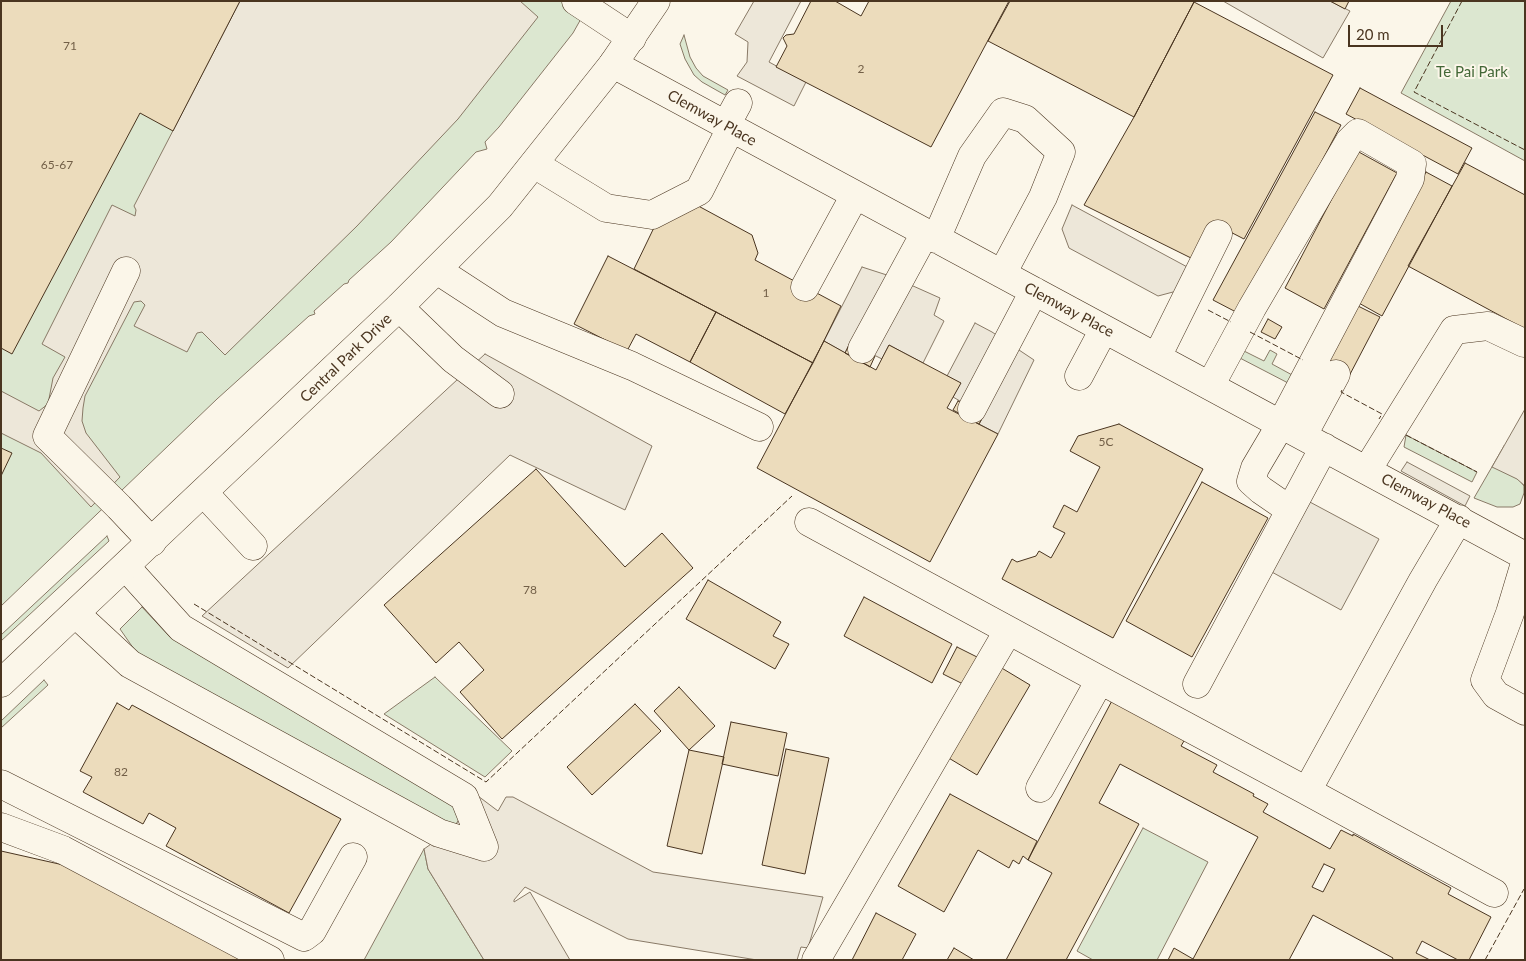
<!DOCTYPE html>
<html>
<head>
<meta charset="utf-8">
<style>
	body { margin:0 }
	#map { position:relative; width:1526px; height:961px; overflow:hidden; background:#fbf6e9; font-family:Lato,sans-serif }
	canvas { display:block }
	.frame { position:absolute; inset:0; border:2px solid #4a3520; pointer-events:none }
	.scale { position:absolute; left:1348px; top:25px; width:95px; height:22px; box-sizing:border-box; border:2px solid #4a3520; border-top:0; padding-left:6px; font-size:15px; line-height:18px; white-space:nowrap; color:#4a3520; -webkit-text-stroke:4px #fbf6e9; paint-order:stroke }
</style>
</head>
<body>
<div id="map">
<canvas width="1526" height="961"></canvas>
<div class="frame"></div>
<div class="scale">20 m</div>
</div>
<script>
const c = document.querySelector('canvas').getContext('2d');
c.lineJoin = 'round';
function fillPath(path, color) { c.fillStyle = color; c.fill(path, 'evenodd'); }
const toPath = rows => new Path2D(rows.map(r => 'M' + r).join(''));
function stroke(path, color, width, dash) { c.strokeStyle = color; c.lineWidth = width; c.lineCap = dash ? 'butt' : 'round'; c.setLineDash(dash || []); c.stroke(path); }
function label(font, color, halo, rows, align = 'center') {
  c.font = font + ' Lato,sans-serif'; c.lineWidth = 4; c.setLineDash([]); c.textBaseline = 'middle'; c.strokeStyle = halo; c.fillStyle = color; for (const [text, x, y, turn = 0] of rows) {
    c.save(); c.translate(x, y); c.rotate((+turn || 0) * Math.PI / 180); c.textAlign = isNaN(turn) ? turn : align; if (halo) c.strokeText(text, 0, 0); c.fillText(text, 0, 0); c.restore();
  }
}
const green = toPath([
	[1,1,591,1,573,33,499,127,485,142,487,149,476,152,391,242,349,280,348,283,344,284,314,311,315,314,309,316,217,399,1,606,1,1],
	[1451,1,1525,1,1525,161,1401,93,1451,1],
	[684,35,690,57,696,68,703,76,728,90,725,95,702,82,694,75,685,59,680,44,684,35],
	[1240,349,1264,361,1270,350,1277,354,1272,364,1294,376,1290,384,1236,356,1240,349],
	[1406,435,1477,472,1472,482,1404,447,1406,435],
	[1504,446,1515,475,1524,486,1524,493,1520,504,1513,507,1497,507,1474,498,1504,446],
	[107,536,109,541,1,641,1,635,107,536],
	[142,607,170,637,238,672,455,807,463,813,454,828,136,652,120,629,142,607],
	[435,677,512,751,485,777,384,714,435,677],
	[44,680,48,685,1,728,1,721,44,680],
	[1143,828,1208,862,1157,960,1093,960,1077,951,1143,828],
	[424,849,428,869,484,960,364,960,424,849]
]);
fillPath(green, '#dce7d0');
stroke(green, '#887966', 1);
const parking = toPath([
	[240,1,520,1,538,17,458,119,357,226,225,355,202,332,197,333,187,352,134,326,145,305,141,301,134,302,85,396,83,408,82,421,86,433,120,477,91,507,41,453,1,433,1,391,39,411,48,404,53,378,65,357,42,344,112,205,135,216,136,210,134,206,240,1],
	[754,1,801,1,769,62,806,82,794,106,737,76,747,62,748,42,735,34,754,1],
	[1223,1,1330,1,1350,11,1323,58,1223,1],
	[1072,205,1191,269,1177,296,1173,292,1158,296,1069,248,1062,229,1072,205],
	[862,267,893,277,940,298,934,315,944,321,923,363,889,345,882,359,850,343,845,353,824,341,862,267],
	[975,323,992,332,1034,360,998,434,979,424,984,415,953,397,960,383,947,376,975,323],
	[485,354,652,446,625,510,510,455,288,668,202,616,485,354],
	[1525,409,1525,486,1517,479,1492,467,1525,409],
	[1407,462,1470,496,1465,506,1401,471,1407,462],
	[1308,501,1379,539,1341,610,1270,571,1308,501],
	[474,793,498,811,506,797,513,797,653,872,823,897,808,948,801,947,797,960,757,960,628,939,525,887,514,900,514,902,530,892,570,960,484,960,428,869,424,849,454,828,474,793]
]);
fillPath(parking, '#ede7d9');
stroke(parking, '#887966', 1);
const building = toPath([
	[1,1,240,1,173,131,140,113,12,354,1,348,1,1],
	[811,1,835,1,861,16,869,1,1009,1,931,147,776,67,787,46,783,38,786,35,794,34,811,1],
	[1010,1,1194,1,1194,2,1134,117,988,41,1010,1],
	[1330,1,1349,1,1345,9,1330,1],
	[1194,2,1333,75,1244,239,1211,222,1191,258,1084,205,1134,117,1194,2],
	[1360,88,1472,148,1458,174,1346,114,1360,88],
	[1315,112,1341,125,1251,294,1236,312,1213,300,1315,112],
	[1357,151,1397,173,1324,309,1285,288,1357,151],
	[1465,163,1525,195,1525,329,1408,266,1465,163],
	[1426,172,1452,186,1382,316,1357,302,1426,172],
	[691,202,752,235,758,253,755,260,841,306,813,363,634,269,662,211,691,202],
	[608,256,716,312,690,362,636,334,627,351,574,324,608,256],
	[1354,304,1380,317,1347,380,1321,366,1354,304],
	[716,312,813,363,785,414,690,362,716,312],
	[1268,319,1282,327,1275,339,1261,332,1268,319],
	[824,341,876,370,889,345,961,383,947,408,998,434,930,562,757,468,824,341],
	[850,343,875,356,870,367,845,353,850,343],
	[958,401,984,415,979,424,953,410,958,401],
	[1119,424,1203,469,1113,638,1002,579,1012,559,1017,562,1036,556,1039,551,1051,558,1065,533,1053,527,1064,505,1077,512,1100,467,1070,451,1078,436,1119,424],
	[1,448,12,453,1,476,1,448],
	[536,469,625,567,662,533,693,568,502,739,460,692,484,670,459,642,436,663,384,605,536,469],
	[1202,482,1268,518,1192,657,1126,621,1202,482],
	[708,580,781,622,773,636,789,644,775,669,686,619,708,580],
	[864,597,952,644,932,683,844,636,864,597],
	[957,647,979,658,965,685,943,674,957,647],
	[1000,667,1030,685,977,775,947,757,1000,667],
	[679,687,715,726,689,750,654,711,679,687],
	[1115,695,1187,736,1181,746,1217,765,1213,772,1254,794,1253,796,1268,804,1263,812,1330,849,1341,830,1353,836,1353,834,1451,888,1448,894,1491,917,1469,960,1458,960,1422,941,1416,953,1430,960,1392,960,1393,958,1313,915,1289,960,1168,960,1174,948,1193,959,1258,837,1120,764,1099,803,1139,824,1066,960,1006,960,1052,873,1028,860,1115,695],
	[1324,864,1335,869,1323,892,1312,887,1324,864],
	[117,703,129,710,132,705,341,819,289,913,166,846,176,828,149,813,143,824,83,792,92,777,80,771,117,703],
	[635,704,661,731,592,795,567,767,635,704],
	[731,722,787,733,778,776,722,764,731,722],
	[786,749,829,758,805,874,762,865,786,749],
	[689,750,724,757,702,854,667,846,689,750],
	[950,794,1037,841,1028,860,1023,856,1019,864,1013,860,1009,868,978,850,944,912,898,886,950,794],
	[1,851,68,866,243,960,1,960,1,851],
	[876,913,916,934,902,960,852,960,876,913],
	[954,948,974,960,947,960,954,948]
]);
fillPath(building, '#ecdcbc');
stroke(building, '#4a3520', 1);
const minor = toPath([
	[576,1,632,38],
	[613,64,1525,556],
	[726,125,738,103],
	[534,164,606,208,652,215,699,191,731,128],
	[936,239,972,156,1003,112,1025,119,1061,152,1043,197,1002,274],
	[437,270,503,313,632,366,759,427],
	[126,271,47,436,119,507,152,542],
	[805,287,855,195],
	[399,307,453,359,500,394],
	[862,349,925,233],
	[1157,357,1218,234],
	[1079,376,1104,329],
	[1210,386,1252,308,1349,142,1358,133,1412,164,1410,179,1281,424,1255,468,1251,481,1261,490,1290,510],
	[972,409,1034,291],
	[1303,435,1336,374],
	[1367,470,1454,330,1488,326,1524,343],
	[204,493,253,546],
	[1459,519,1423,580,1307,791,1494,893],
	[809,522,1100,680,1307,791],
	[1525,563,1510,613,1485,680,1496,695,1525,711],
	[126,567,181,628,464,797,484,847],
	[76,614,130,664,439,833,484,847],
	[1197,684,1324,447],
	[1,784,304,937,312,931,353,857],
	[1040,788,1100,680],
	[1,827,63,850,270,960],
	[816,960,1008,631]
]);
const major = toPath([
	[1,683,399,307,500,206,613,64,656,1]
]);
stroke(minor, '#4a3520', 29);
stroke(major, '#4a3520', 29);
stroke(minor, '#fbf6e9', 28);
stroke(major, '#fbf6e9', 28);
stroke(toPath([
	[1462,1,1414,92,1525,150],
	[1208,310,1231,322],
	[1250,332,1303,360],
	[1342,390,1341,392,1382,414,1379,419],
	[1406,435,1477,472],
	[194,604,486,782,792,496],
	[1485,960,1524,889]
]), '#4a3520', 1, [6, 2.5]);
label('12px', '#725f47', null, [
	["71",70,46],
	["2",861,69],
	["65-67",57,165],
	["1",766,293],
	["5C",1106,442],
	["78",530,590],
	["82",121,772]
]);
label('15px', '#436837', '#fbf6e9', [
	["Te Pai Park",1472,72]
]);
label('15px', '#4a3520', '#fbf6e9', [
	["Clemway Place",712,118,29],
	["Clemway Place",1069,310,28],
	["Central Park Drive",346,358,-44],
	["Clemway Place",1426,501,28]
]);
</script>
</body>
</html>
